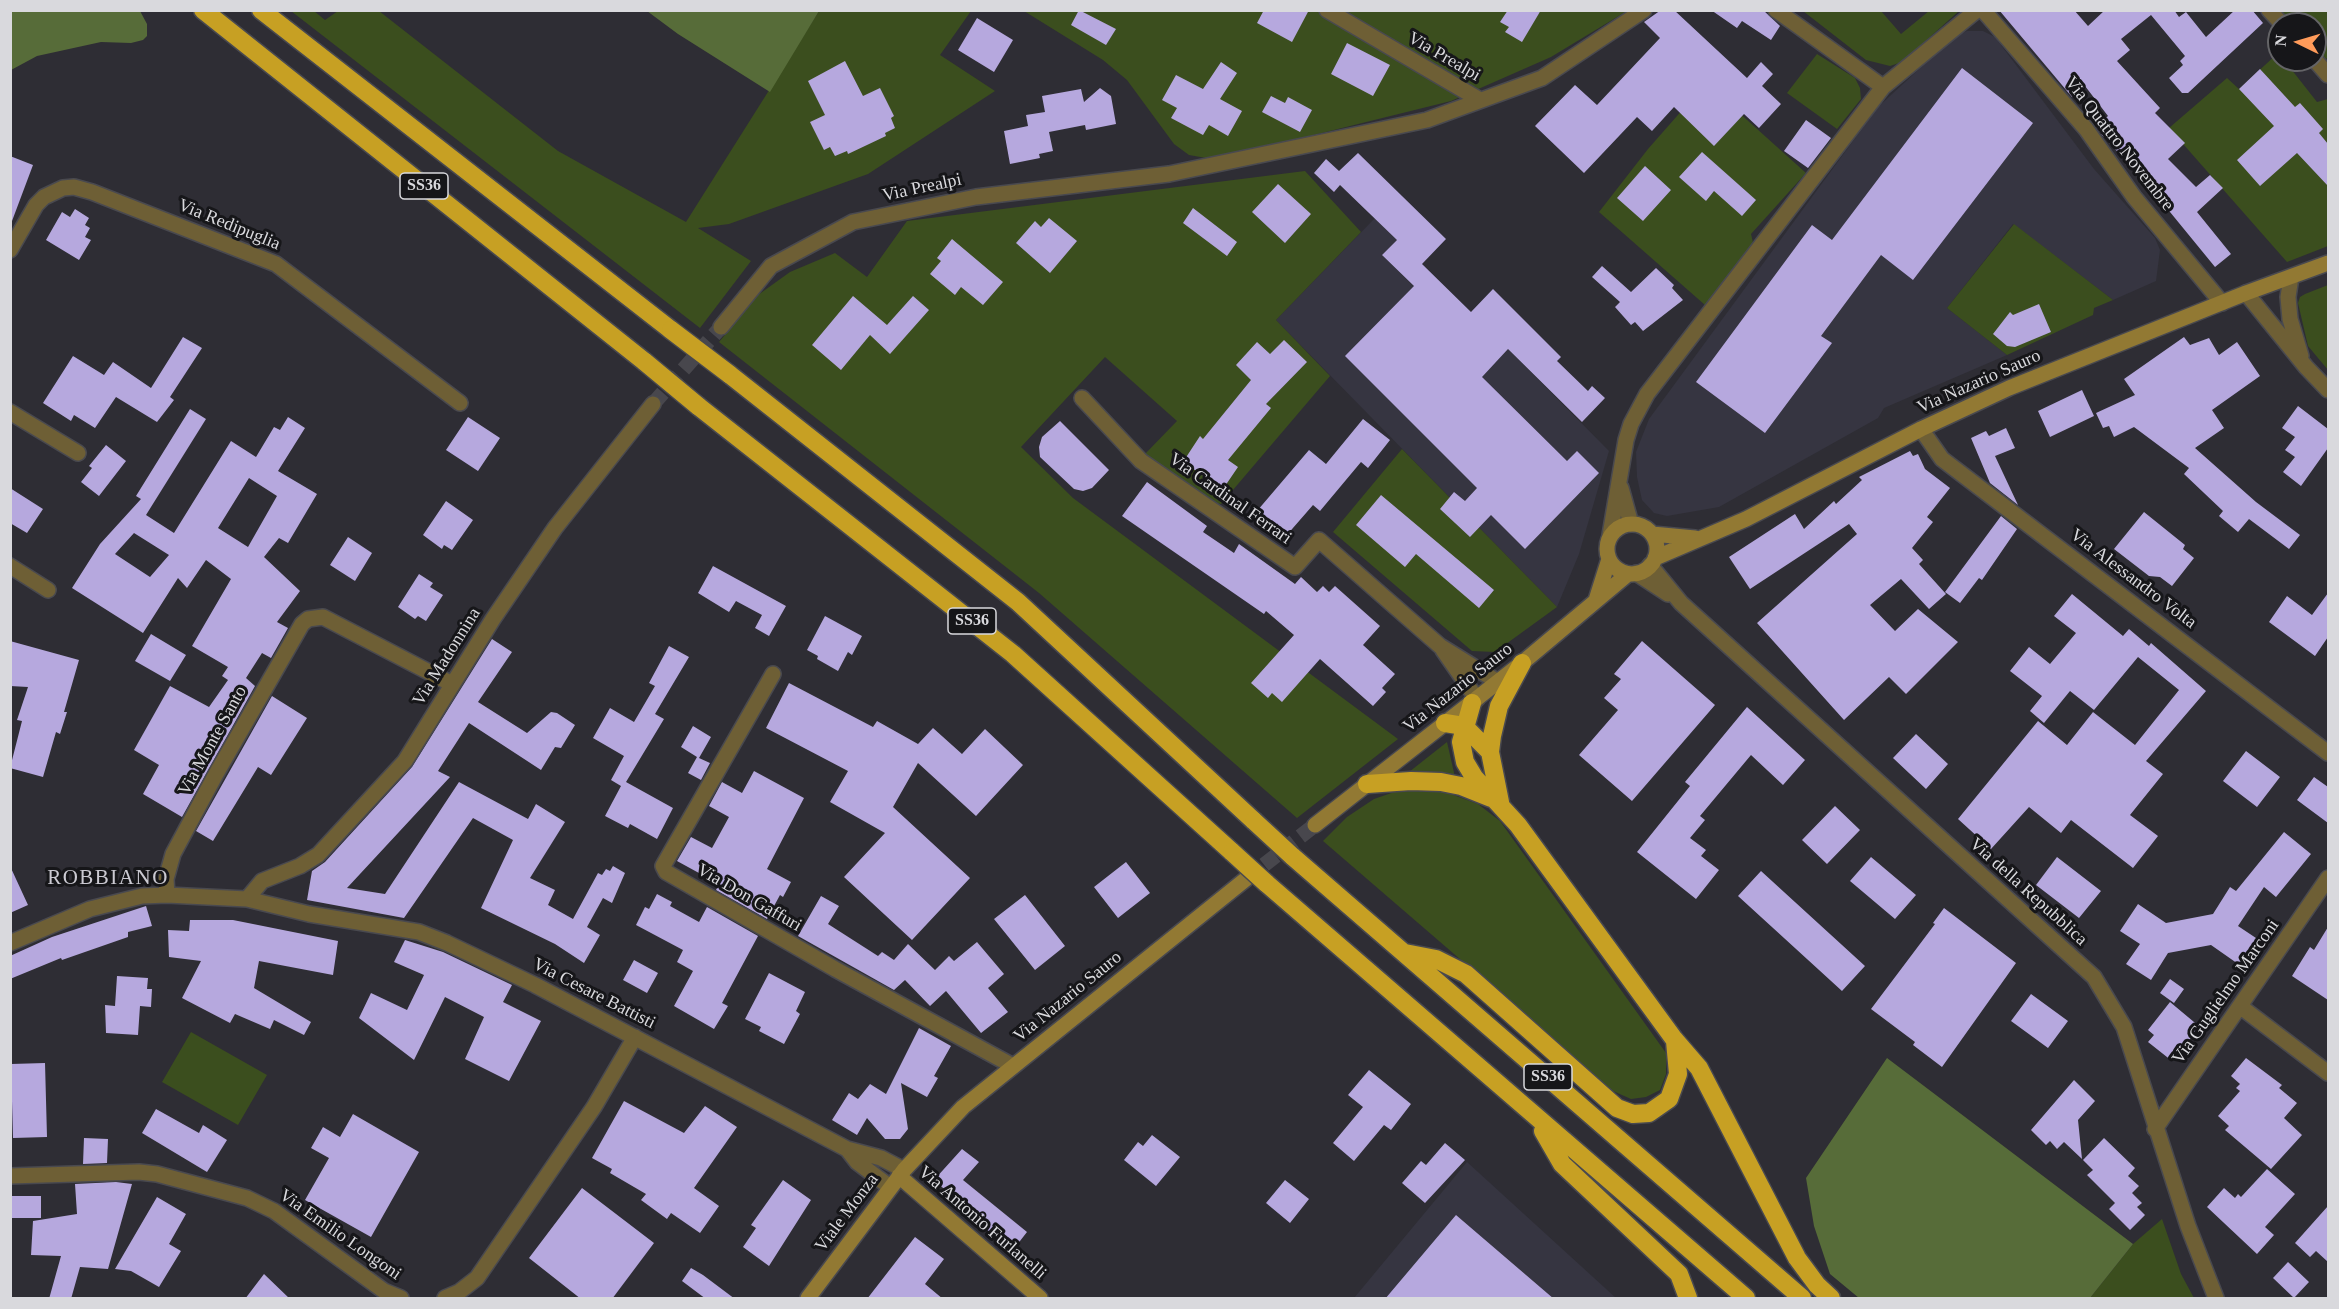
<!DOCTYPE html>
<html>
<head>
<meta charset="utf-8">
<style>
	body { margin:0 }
	#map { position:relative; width:2339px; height:1309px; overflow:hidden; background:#2e2d34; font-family:"Times New Roman",serif }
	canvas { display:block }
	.frame { position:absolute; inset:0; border:12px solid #d9d9dd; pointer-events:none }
	.north { position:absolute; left:2267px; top:12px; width:60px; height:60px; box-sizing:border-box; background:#161619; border:2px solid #646467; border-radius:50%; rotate:275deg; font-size:16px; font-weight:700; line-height:24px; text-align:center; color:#d9d9dd }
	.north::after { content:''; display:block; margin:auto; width:21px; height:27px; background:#ff9b5a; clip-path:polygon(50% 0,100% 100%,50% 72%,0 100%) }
</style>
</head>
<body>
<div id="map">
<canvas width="2339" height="1309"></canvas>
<div class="frame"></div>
<div class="north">N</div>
</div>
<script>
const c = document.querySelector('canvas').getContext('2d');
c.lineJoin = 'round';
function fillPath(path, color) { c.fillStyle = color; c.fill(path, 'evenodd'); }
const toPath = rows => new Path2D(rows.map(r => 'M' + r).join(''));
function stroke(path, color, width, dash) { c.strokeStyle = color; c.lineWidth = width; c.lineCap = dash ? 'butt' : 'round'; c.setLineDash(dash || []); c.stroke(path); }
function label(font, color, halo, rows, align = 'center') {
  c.font = font + ' "Times New Roman",serif'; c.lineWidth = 6; c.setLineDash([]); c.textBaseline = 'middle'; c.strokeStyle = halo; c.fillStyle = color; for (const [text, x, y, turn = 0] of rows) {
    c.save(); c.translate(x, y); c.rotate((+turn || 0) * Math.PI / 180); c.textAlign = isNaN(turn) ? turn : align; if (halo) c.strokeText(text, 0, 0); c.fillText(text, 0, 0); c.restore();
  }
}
fillPath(toPath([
	[1967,31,1983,31,1995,37,2094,169,2155,238,2160,250,2156,281,2113,300,2013,224,1947,308,2007,355,1884,408,1878,418,1719,507,1667,516,1654,513,1642,500,1637,477,1636,452,1649,419,1878,107,1955,36],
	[1375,218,1397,240,1382,255,1493,365,1508,349,1609,451,1579,554,1557,607,1276,320],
	[1467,1162,1616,1298,1354,1298]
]), '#363541');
fillPath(toPath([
	[291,11,314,11,325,20,338,11,379,11,558,151,686,222,819,11,971,11,940,55,995,91,868,174,729,224,698,228,751,261,700,328],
	[1024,11,1627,11,1551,57,1451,101,1229,156,1206,158,1189,155,1174,144,1127,80,1103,60],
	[1803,11,1881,11,1901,34,1929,11,1959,11,1902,62,1890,66,1866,60],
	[2278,11,2328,11,2328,58,2323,60,2315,51,2315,24,2290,24],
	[2278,53,2279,60,2284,60,2317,102,2328,99,2328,246,2287,262,2169,128,2227,78,2239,89],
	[1817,54,1855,78,1860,88,1861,99,1837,129,1787,93],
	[1706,83,1806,173,1751,234,1754,247,1705,305,1599,212,1648,149],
	[1305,171,1361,232,1276,320,1330,376,1221,504,1215,503,1145,454,1177,421,1105,357,1021,447,1073,498,1398,739,1297,818,1039,593,719,342,758,295,790,272,835,253,867,277,907,221],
	[2014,224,2113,300,2094,308,2093,315,2007,355,1947,308],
	[2328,285,2328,370,2308,346,2298,303,2300,297,2305,294],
	[1402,449,1557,607,1495,652,1472,651,1333,532],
	[1447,742,1455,777,1409,772],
	[1403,789,1440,790,1478,804,1500,821,1666,1053,1666,1074,1660,1090,1646,1097,1631,1099,1613,1091,1323,841,1347,817,1374,799],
	[191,1032,267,1075,238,1125,162,1082],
	[2162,1219,2181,1274,2194,1298,2090,1298,2133,1244]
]), '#3b4e1e');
fillPath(toPath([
	[67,10,140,11,147,24,147,36,143,40,131,43,101,42,37,56,11,70,11,11],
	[647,11,819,11,770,92,678,34],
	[1887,1058,2133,1244,2090,1298,1859,1298,1830,1274,1814,1226,1806,1178]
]), '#576c39');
fillPath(toPath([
	[1079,10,1116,29,1106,45,1071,25],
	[1264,10,1309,10,1292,42,1257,23],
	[1508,10,1541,10,1522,42,1505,32,1509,27,1500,22],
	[1661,10,1674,10,1747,78,1761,62,1773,74,1762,86,1781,104,1759,128,1744,114,1714,146,1674,107,1652,131,1637,117,1584,173,1535,126,1575,85,1597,105,1660,38,1644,22],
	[1711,10,1763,10,1780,26,1771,40,1742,21,1737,28],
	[1999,10,2074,10,2088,26,2105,10,2174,10,2179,17,2186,12,2206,37,2235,10,2252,10,2263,23,2188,93,2182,93,2169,78,2183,65,2180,61,2185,56,2151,15,2121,39,2130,50,2117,61,2160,108,2155,113,2185,143,2168,159,2196,187,2210,175,2223,188,2197,212,2231,254,2215,267,2143,179,2102,135,2096,126,2108,116,2085,86,2072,97],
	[977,18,1013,40,994,72,958,50],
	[1347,43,1390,65,1373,96,1331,74],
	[845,61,863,96,880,88,894,116,891,118,895,128,885,133,886,136,848,154,847,151,835,156,830,147,824,150,810,122,825,115,808,81],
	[1221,62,1237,73,1220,99,1242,111,1228,136,1209,125,1203,135,1171,118,1177,108,1162,100,1176,75,1203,89],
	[1962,68,2033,123,1913,280,1881,255,1821,336,1832,343,1765,433,1696,382,1812,225,1832,240],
	[2260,69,2295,107,2300,103,2323,129,2319,133,2328,144,2328,186,2297,153,2260,186,2237,160,2274,126,2239,89],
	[1100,88,1111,96,1116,124,1086,130,1085,125,1049,132,1053,151,1039,154,1040,158,1010,164,1004,131,1028,126,1026,115,1045,112,1042,96,1081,89,1084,102],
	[1271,96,1285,103,1288,97,1312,110,1300,132,1262,112],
	[1806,120,1831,138,1808,168,1784,151],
	[1702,152,1756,200,1742,216,1714,191,1706,201,1679,177],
	[1358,153,1446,239,1422,264,1471,312,1493,289,1561,357,1557,361,1588,391,1592,386,1605,398,1582,422,1508,349,1482,377,1567,461,1577,451,1599,473,1525,549,1491,515,1470,537,1440,509,1454,492,1465,501,1477,488,1345,356,1414,286,1382,255,1397,240,1340,185,1334,192,1314,173,1326,159,1339,171],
	[10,156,33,165,12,221,10,221],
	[1645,166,1671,190,1643,221,1617,198],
	[1278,184,1311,214,1285,243,1252,212],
	[1193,208,1237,242,1227,256,1183,223],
	[75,209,89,218,85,225,90,228,85,237,91,240,79,260,46,240,62,212,70,217],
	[1049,218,1077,241,1050,273,1016,243,1035,221,1041,227],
	[952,239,1003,282,983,305,961,287,955,295,930,274,941,261,937,258],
	[1602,266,1631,292,1656,268,1674,285,1672,288,1683,300,1643,331,1635,322,1631,325,1615,307,1620,302,1592,277],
	[853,296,887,325,913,296,929,310,890,354,870,335,841,370,812,345],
	[2039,304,2051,332,2015,347,2007,346,1993,334,2010,312,2013,315],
	[183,337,202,348,170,397,174,400,157,422,116,397,95,428,74,415,71,421,43,403,73,356,104,375,113,362,151,388],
	[2184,337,2190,345,2209,338,2219,355,2237,342,2260,376,2212,410,2224,428,2195,448,2256,502,2300,535,2289,549,2249,519,2238,532,2219,516,2223,511,2184,474,2189,468,2134,427,2114,437,2109,426,2103,428,2096,413,2135,395,2124,379],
	[1284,340,1307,362,1266,404,1271,408,1228,460,1238,467,1223,489,1183,462,1200,436,1203,439,1251,380,1236,365,1257,342,1270,354],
	[2082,390,2094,416,2050,437,2038,411],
	[2298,406,2328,429,2328,448,2301,486,2283,472,2295,457,2285,450,2295,437,2282,428],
	[190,409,206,419,146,515,174,533,231,441,256,457,274,427,280,430,288,417,305,428,278,471,317,494,288,543,279,538,264,557,300,591,277,622,288,628,271,658,262,653,246,678,255,686,182,817,143,794,159,765,134,750,170,686,209,707,228,680,222,676,228,667,192,646,231,579,206,560,187,588,178,578,143,633,72,588,100,544,141,499,136,496],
	[249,478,277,496,248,547,218,528],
	[134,533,169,555,150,577,115,554],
	[468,417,500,438,478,471,446,450],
	[1363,419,1390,440,1368,468,1361,462,1320,511,1313,505,1286,536,1257,511,1309,450,1326,464],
	[1060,421,1109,470,1092,488,1083,491,1074,489,1040,457,1039,447,1042,437],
	[2006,428,2015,448,1995,456,2018,505,1990,483,1971,438,1986,431,1989,436],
	[106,445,126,461,99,496,81,482,92,468,89,466],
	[1910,451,1913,456,1918,454,1925,469,1950,488,1927,517,1933,522,1912,548,1923,560,1919,564,1946,594,1929,609,1901,579,1870,605,1895,631,1918,609,1958,642,1906,694,1889,677,1844,720,1757,623,1857,534,1849,524,1750,589,1729,557,1795,514,1804,529,1834,501,1836,504,1862,480,1859,477],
	[1147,482,1207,526,1203,532,1234,553,1239,544,1295,584,1301,577,1317,592,1323,586,1329,592,1335,586,1380,626,1363,645,1395,674,1382,688,1386,692,1373,706,1320,659,1282,702,1272,693,1268,698,1251,683,1294,635,1266,611,1264,614,1122,516],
	[10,488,43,509,27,533,10,523],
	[1381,495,1494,590,1479,608,1416,554,1405,567,1356,525],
	[446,501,473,520,452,550,444,545,442,549,423,535],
	[2144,512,2185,545,2183,549,2194,558,2172,586,2160,577,2149,576,2114,549],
	[2001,516,2017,529,1982,580,1979,578,1960,603,1945,592],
	[348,537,372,553,355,581,330,565],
	[713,566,786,606,769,636,755,628,762,615,736,601,729,612,698,593],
	[419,574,433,583,430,587,443,595,426,621,418,616,415,619,398,607],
	[2328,593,2328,637,2315,656,2269,622,2287,596,2312,615],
	[2072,594,2123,636,2129,629,2149,646,2151,643,2206,691,2146,761,2163,774,2130,815,2158,836,2133,868,2071,820,2061,833,2029,807,1991,849,1958,819,2038,721,2067,745,2093,712,2135,745,2179,690,2138,657,2094,710,2070,691,2044,723,2030,711,2042,696,2010,671,2029,647,2050,664,2076,633,2054,616],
	[825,616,862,636,852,655,848,652,838,671,817,659,818,656,807,650],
	[151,634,186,655,170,681,135,661],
	[492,639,512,652,478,702,527,733,551,712,557,713,575,725,561,748,555,747,541,770,469,723,438,771,450,777,347,888,385,894,459,782,528,819,536,804,565,822,530,878,555,890,548,905,573,919,598,873,602,875,606,869,610,871,613,866,625,873,612,903,603,898,587,927,600,935,584,963,555,944,481,908,513,840,473,818,404,918,307,900,312,871,325,862,412,767],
	[10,641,79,660,64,712,67,712,60,734,56,732,43,777,10,768,22,721,17,720,28,687,10,686],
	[1642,641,1715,705,1632,801,1579,755,1618,710,1604,698,1621,679,1614,674],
	[669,646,689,657,655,714,664,719,626,782,673,808,657,839,630,824,628,828,605,816,621,786,611,780,624,756,593,738,610,708,634,722,655,686,649,683],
	[789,683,873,727,877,721,918,744,933,728,962,754,985,729,1023,765,976,816,918,763,893,807,970,878,912,940,844,877,885,833,830,802,848,771,766,728],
	[272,696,307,718,271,775,258,767,213,841,196,831],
	[1747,707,1805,760,1783,785,1751,755,1700,816,1705,820,1690,838,1706,850,1701,856,1719,870,1696,899,1637,852,1690,786,1685,782],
	[693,726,711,737,699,758,710,763,701,780,688,773,697,757,681,747],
	[1916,734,1948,764,1926,789,1893,758],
	[2246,751,2280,777,2257,807,2223,781],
	[754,771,804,798,767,869,791,882,783,897,780,895,767,919,716,890,719,884,677,861,691,837,712,848,729,817,709,806,722,782,742,793],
	[2314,777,2328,787,2328,823,2297,800],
	[1835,806,1860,830,1827,864,1802,840],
	[2284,832,2311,854,2276,897,2264,887,2238,926,2259,940,2241,966,2211,945,2168,953,2151,980,2126,964,2140,944,2120,931,2138,904,2166,923,2213,914,2230,887,2236,891],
	[1871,857,1916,895,1895,919,1850,881],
	[2057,857,2101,891,2079,918,2036,885],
	[1126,862,1150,893,1118,918,1094,887],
	[10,866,28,905,10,913],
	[1761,871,1865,966,1842,991,1738,896],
	[657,894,672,902,670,906,699,922,707,907,758,936,722,1003,728,1006,714,1029,674,1006,693,971,677,962,683,950,636,925,645,907,649,909],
	[1025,895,1065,946,1035,970,994,919],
	[821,896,839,906,828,924,878,956,882,952,894,960,908,944,935,970,949,956,954,961,977,942,1004,974,988,988,1008,1012,981,1033,946,991,930,1006,905,980,894,990,798,936],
	[146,906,152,926,128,932,128,937,62,960,61,958,10,979,10,956,52,937],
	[1944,908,2016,963,1942,1067,1913,1045,1915,1042,1871,1009,1935,924,1933,923],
	[190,920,233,920,338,941,333,975,259,961,254,988,311,1022,304,1035,274,1020,270,1029,235,1014,230,1023,182,998,201,961,169,957,168,930,189,931],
	[2328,927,2328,1000,2292,976,2310,947,2314,950],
	[405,940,443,952,512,985,503,1002,541,1021,509,1081,465,1059,484,1017,445,997,414,1060,359,1018,371,993,407,1010,424,975,394,962],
	[634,960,658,973,647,993,623,980],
	[769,973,805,992,796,1011,800,1014,784,1044,759,1031,761,1027,745,1019],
	[117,976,148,978,147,989,152,989,151,1007,140,1006,138,1035,106,1033,105,1005,115,1006],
	[2170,979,2184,989,2174,1003,2160,993],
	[2031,994,2068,1021,2048,1048,2011,1021],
	[2170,1002,2200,1027,2172,1061,2148,1042,2154,1035,2148,1030],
	[919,1028,951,1046,934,1076,938,1078,927,1097,901,1083,908,1129,900,1139,885,1139,867,1118,857,1135,832,1120,849,1093,858,1099,870,1084,886,1094],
	[2246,1058,2282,1085,2279,1088,2297,1103,2284,1118,2302,1135,2271,1169,2225,1130,2229,1126,2218,1116,2240,1091,2236,1088,2240,1084,2231,1076],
	[45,1063,47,1137,13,1138,11,1064],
	[1369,1070,1411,1104,1391,1130,1384,1125,1354,1161,1333,1143,1363,1107,1348,1095],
	[2074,1080,2095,1101,2078,1120,2082,1159,2064,1142,2057,1149,2050,1141,2046,1145,2031,1130],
	[624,1101,684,1133,705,1106,737,1127,694,1188,719,1206,700,1233,671,1213,667,1219,641,1200,646,1194,610,1173,612,1169,592,1158],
	[156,1109,199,1133,203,1125,227,1140,207,1172,142,1133],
	[353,1114,419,1152,371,1237,305,1200,329,1158,311,1148,323,1127,340,1137],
	[1152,1135,1180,1157,1156,1186,1124,1160,1138,1142,1143,1146],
	[84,1138,108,1139,107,1163,83,1164],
	[2104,1138,2135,1168,2128,1176,2139,1186,2132,1193,2142,1203,2137,1207,2145,1215,2130,1230,2109,1209,2115,1203,2087,1175,2093,1170,2083,1160],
	[1445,1143,1465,1160,1425,1203,1402,1183,1421,1161,1426,1165],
	[962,1149,979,1162,963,1180,1027,1232,1013,1250,966,1213,968,1210,934,1180],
	[2267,1169,2295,1194,2265,1227,2274,1235,2257,1254,2207,1207,2224,1188,2235,1198,2238,1194,2241,1197],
	[783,1180,811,1200,769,1266,743,1247,756,1228,751,1225],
	[1285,1180,1309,1199,1290,1223,1266,1203],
	[116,1182,132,1184,108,1269,80,1267,71,1299,49,1299,61,1256,31,1255,33,1221,77,1214,75,1184],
	[582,1188,654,1243,612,1299,581,1299,529,1258],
	[10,1196,41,1196,41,1218,10,1218],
	[157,1197,186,1214,169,1244,181,1251,159,1287,131,1271,115,1269],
	[2328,1206,2328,1262,2316,1251,2310,1257,2295,1243],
	[1456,1215,1554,1299,1385,1299],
	[915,1237,944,1259,925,1284,943,1299,867,1299],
	[2288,1262,2309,1282,2294,1298,2273,1278],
	[691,1268,703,1275,735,1299,706,1299,682,1281],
	[264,1274,290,1299,245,1299]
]), '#b6a8de');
stroke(toPath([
	[653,404,721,327]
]), '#48474d', 15, [15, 8]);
stroke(toPath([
	[1246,879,1315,825]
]), '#48474d', 15, [15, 8]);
const street = toPath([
	[1327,10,1480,100],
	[1776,10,1883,87],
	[1983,10,2086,129,2134,197,2222,303],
	[2269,10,2282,24],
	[2315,60,2328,75],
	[10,250,36,205,44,197,63,188,74,187,92,192,276,264,460,403],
	[2291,277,2288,297,2290,319,2301,356],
	[2246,293,2306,367,2328,390],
	[721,327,771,266,853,222,976,197,1169,174,1427,120,1542,78,1644,10],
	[1082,398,1141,461,1295,567,1319,540,1440,646,1498,682],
	[10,412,78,453],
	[1921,429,1942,459,2328,753],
	[1621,488,1631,524],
	[1610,535,1626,440,1631,424,1647,394,1883,87,1977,10],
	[1650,565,1681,603,2094,977,2124,1027,2188,1226,2216,1298],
	[10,566,48,590],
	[1636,573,1668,594],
	[1443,650,1477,699],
	[773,674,663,866,666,872,835,969,1013,1066],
	[167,895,166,879,173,854,216,774,302,624,308,619,323,617,452,684],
	[247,899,262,881,300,866,318,855,405,761,493,619,555,528,653,404],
	[10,943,90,909,142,896,167,895,247,899,309,914,419,932,447,943,535,985,847,1149,881,1158,904,1170],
	[2241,1007,2328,1073],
	[2155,1129,2328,878],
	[847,1149,857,1162,890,1187],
	[10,1176,139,1172,157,1174,247,1198,274,1211,384,1291,401,1298],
	[445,1298,459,1292,477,1278,594,1107,635,1037]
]);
const secondary = toPath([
	'1607 549a25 25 0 1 1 50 0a25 25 0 1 1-50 0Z',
	[1652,534,1695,538],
	[1655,558,1746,519,1921,429,2009,388,2246,293,2328,263],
	[1596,600,1609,559],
	[1315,825,1522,663,1628,574],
	[899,1176,1040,1298],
	[808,1298,904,1170,963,1107,1246,879]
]);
const highway = toPath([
	[203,10,645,362],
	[261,10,671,330],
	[729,374,1018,602,1254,821],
	[698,406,1013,654,1232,852],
	[1472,703,1461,742,1465,762,1474,777,1518,825,1674,1039,1699,1068,1797,1258,1817,1285,1831,1298],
	[1445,723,1464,726,1490,752],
	[1367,784,1411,781,1441,782,1461,786,1491,798],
	[1500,802,1490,752,1492,736,1499,706,1522,663],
	[1292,856,1802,1298],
	[1266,883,1746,1298],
	[1405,953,1436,959,1466,974,1617,1108,1633,1114,1649,1113,1669,1099,1678,1074,1675,1041],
	[1543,1131,1562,1164,1679,1274,1688,1298]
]);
stroke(street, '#49494f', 18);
stroke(secondary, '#49494f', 18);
stroke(highway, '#49494f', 21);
stroke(street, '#6e5f35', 15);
stroke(secondary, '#927933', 15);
stroke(highway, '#c7a023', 18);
const highwayBridge = toPath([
	[671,330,729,374],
	[645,362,698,406],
	[1254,821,1292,856],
	[1232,852,1266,883]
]);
stroke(highwayBridge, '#49494f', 21, []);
stroke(highwayBridge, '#c7a023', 18);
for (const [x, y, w] of [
	[424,186,48],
	[972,621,48],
	[1548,1077,48]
]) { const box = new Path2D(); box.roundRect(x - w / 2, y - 13, w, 26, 4.5); c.fillStyle = '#161619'; c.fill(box); stroke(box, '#d9d9dd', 1.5); }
label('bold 16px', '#d9d9dd', null, [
	["SS36",424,186],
	["SS36",972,621],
	["SS36",1548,1077]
]);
label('18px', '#d9d9dd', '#161619', [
	["Via Prealpi",1444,57,30],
	["Via Quattro Novembre",2119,144,52],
	["Via Prealpi",922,188,-12],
	["Via Redipuglia",229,225,22],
	["Via Nazario Sauro",1979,382,-24],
	["Via Cardinal Ferrari",1230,499,35],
	["Via Alessandro Volta",2133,579,37],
	["Via Madonnina",447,657,-58],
	["Via Nazario Sauro",1458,688,-38],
	["Via Monte Santo",213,741,-61],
	["Via della Repubblica",2028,892,42],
	["Via Don Gaffuri",749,898,30],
	["Via Guglielmo Marconi",2226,992,-55],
	["Via Cesare Battisti",594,994,27],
	["Via Nazario Sauro",1068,997,-39],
	["Viale Monza",847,1213,-53],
	["Via Antonio Furlanelli",982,1223,41],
	["Via Emilio Longoni",340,1235,35]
]);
c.letterSpacing = '1.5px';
label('21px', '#cbcad2', '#161619', [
	["ROBBIANO",108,878]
]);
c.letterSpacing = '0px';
</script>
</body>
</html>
